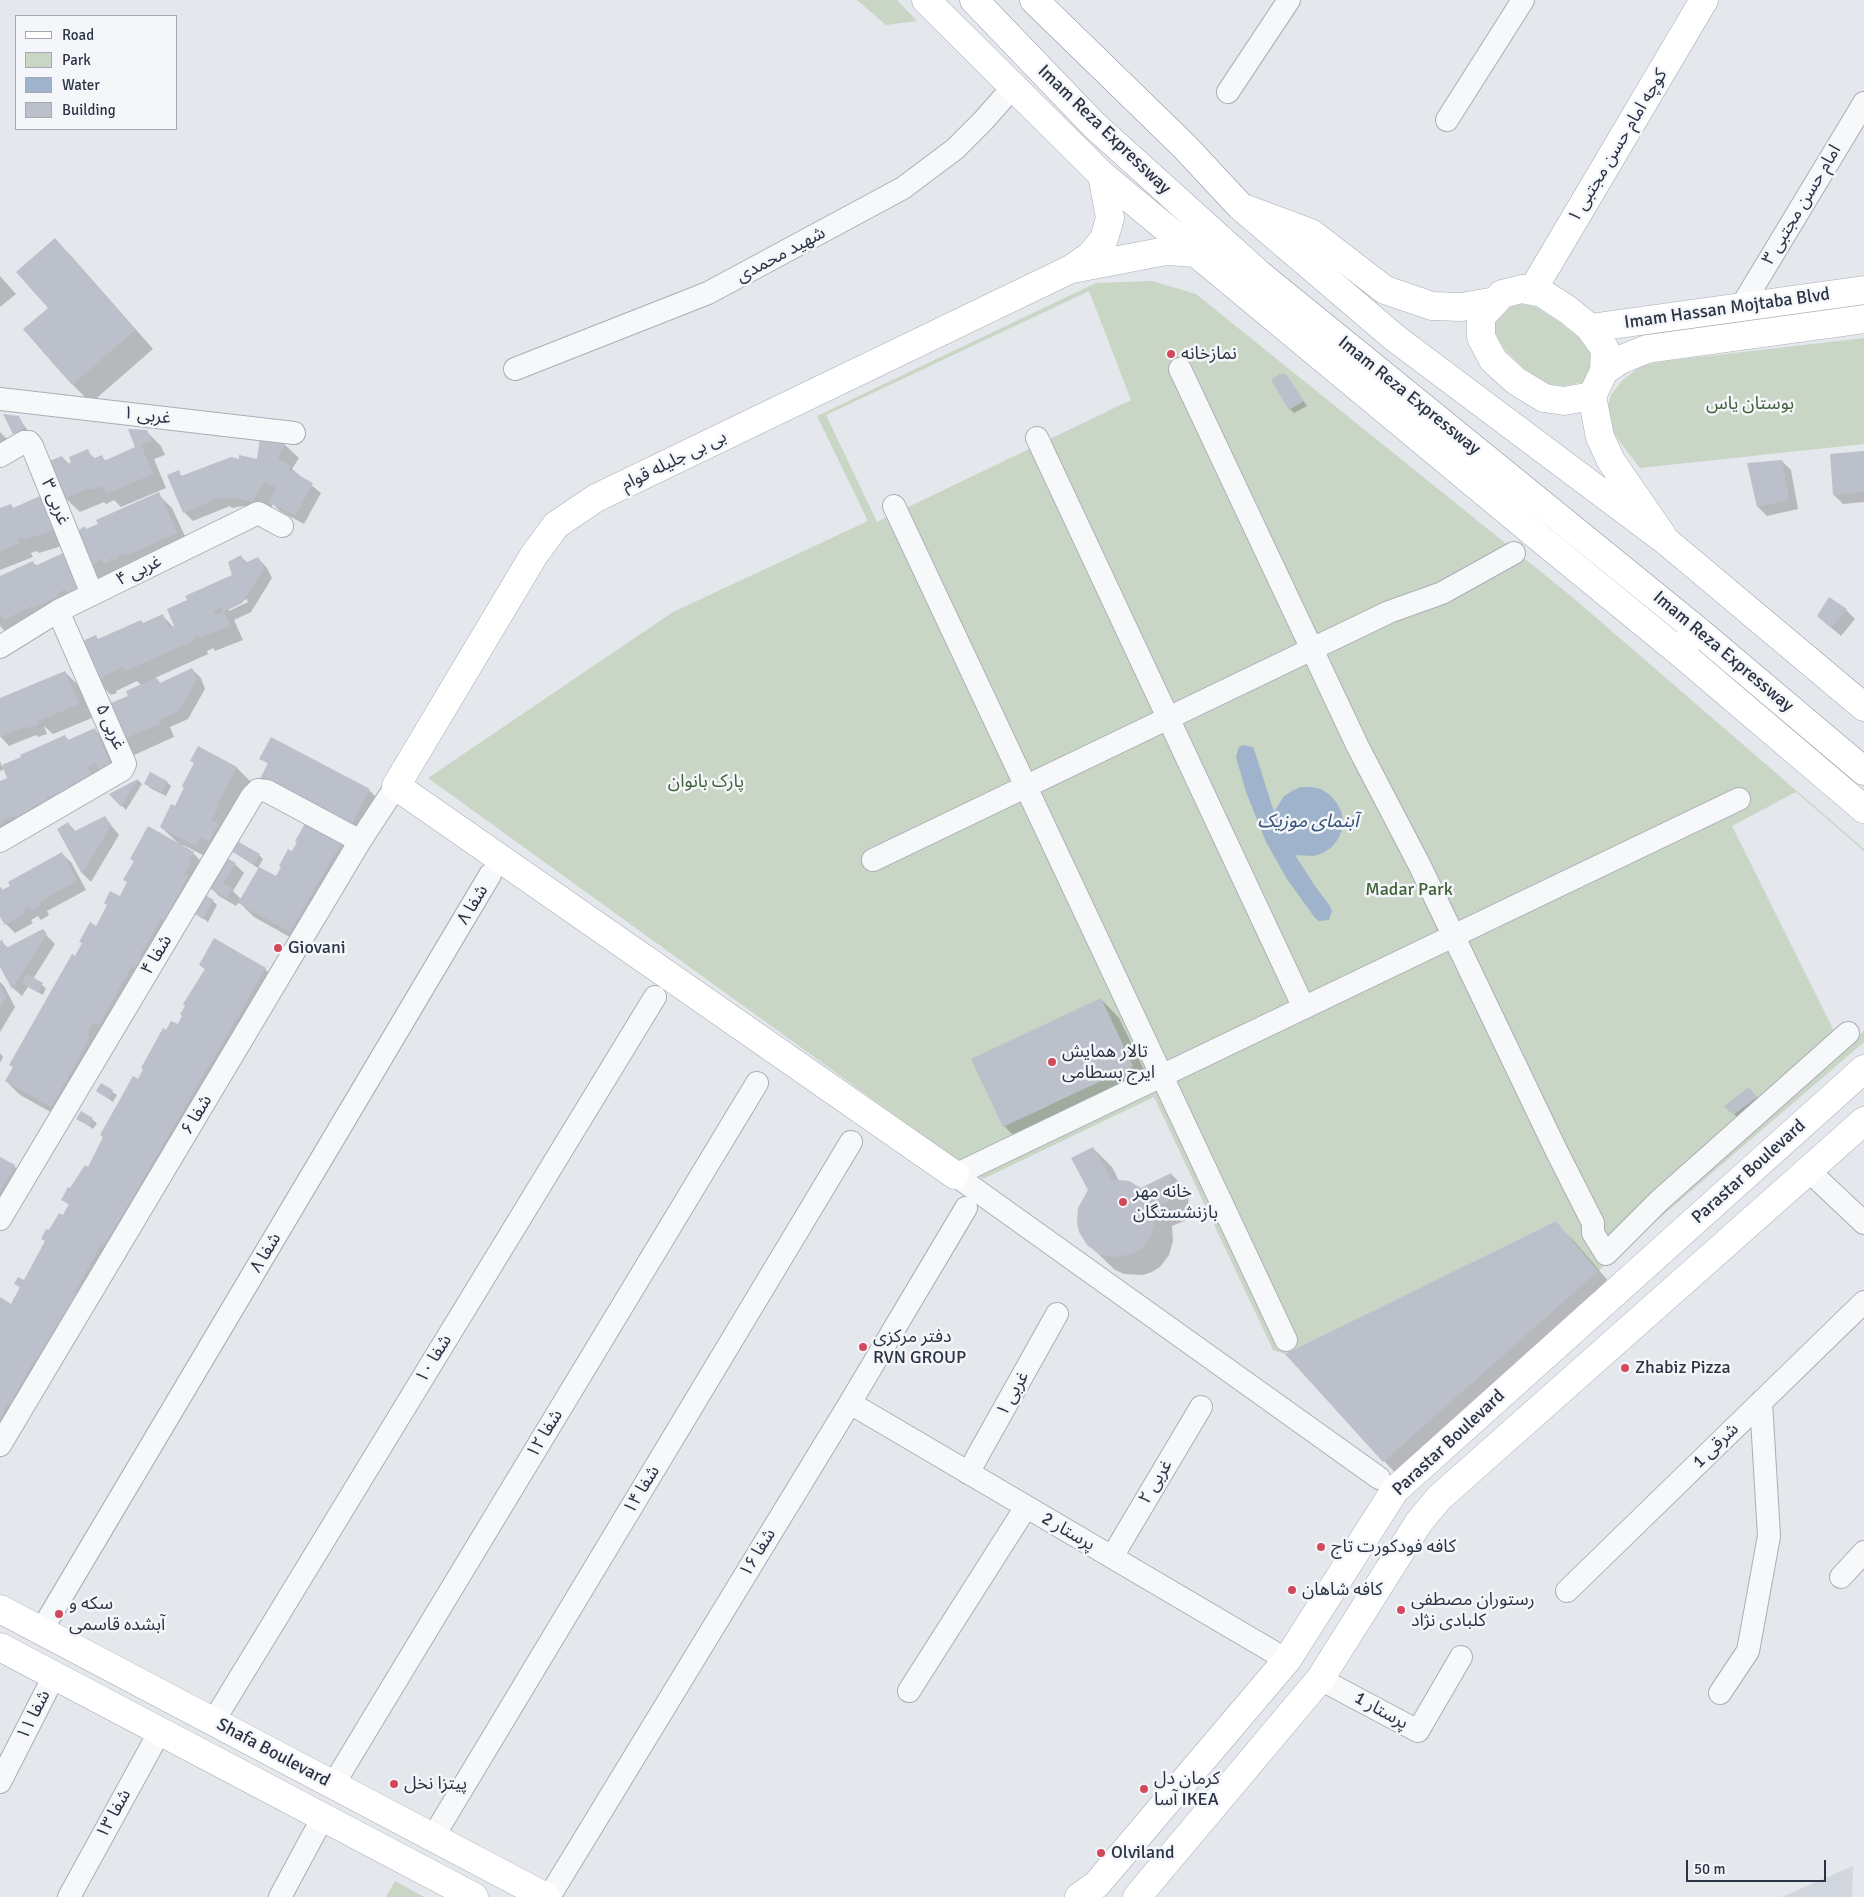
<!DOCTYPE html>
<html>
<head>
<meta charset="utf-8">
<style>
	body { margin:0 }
	#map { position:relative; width:1864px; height:1897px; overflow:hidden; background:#e4e7ec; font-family:Signika,sans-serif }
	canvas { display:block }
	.legend { position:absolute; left:15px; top:15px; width:162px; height:115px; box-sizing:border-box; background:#f4f6f9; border:1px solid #a4a8b1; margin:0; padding:6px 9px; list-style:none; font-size:15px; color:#2b3445 }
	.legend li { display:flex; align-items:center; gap:10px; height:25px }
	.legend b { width:25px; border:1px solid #a4a8b1 }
	.scale { position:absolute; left:1686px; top:1860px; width:140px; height:22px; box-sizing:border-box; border:2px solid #2b3445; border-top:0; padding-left:6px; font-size:15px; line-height:18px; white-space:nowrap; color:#2b3445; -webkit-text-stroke:4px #f4f6f9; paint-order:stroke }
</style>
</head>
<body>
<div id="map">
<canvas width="1864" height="1897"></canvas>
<ul class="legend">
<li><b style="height:6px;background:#fff"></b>Road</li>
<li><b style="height:14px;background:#c9d6c5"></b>Park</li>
<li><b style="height:14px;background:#9fb4cc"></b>Water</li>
<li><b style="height:14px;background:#bbc0ca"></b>Building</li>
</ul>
<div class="scale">50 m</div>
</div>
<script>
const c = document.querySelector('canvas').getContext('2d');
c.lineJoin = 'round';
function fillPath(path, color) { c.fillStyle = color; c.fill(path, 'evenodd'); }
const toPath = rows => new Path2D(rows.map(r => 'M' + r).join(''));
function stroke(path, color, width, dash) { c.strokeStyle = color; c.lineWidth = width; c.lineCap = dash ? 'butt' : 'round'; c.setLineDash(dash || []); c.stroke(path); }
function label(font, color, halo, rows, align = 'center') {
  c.font = font + ' Signika,"Noto Sans Arabic",sans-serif'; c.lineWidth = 5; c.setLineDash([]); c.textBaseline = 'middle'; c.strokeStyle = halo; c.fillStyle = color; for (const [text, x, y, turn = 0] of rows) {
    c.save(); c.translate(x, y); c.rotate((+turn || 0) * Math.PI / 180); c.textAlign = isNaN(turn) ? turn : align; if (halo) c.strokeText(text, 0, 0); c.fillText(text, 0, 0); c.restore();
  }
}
fillPath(toPath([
	[1853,1866,1852,1897,1782,1897]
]), '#d2d6de');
fillPath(toPath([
	[857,0,897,0,917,21,886,25],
	[1152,281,1196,294,1571,596,1864,849,1864,851,1796,792,1732,826,1843,1049,1864,1031,1864,1042,1598,1271,1556,1221,1285,1354,1273,1350,1154,1097,983,1179,428,778,673,612,868,521,817,416,1096,283],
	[1089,291,1131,400,877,522,826,415],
	[1522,304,1536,307,1559,322,1580,339,1591,354,1592,369,1583,382,1564,386,1549,384,1525,369,1505,350,1495,333,1495,323,1510,307],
	[1864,338,1864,444,1640,468,1620,442,1605,419,1611,395,1622,381,1641,366,1665,361],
	[395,1881,424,1897,386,1897]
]), '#c9d6c5');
fillPath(toPath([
	[1243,745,1253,747,1255,752,1274,812,1284,796,1292,791,1301,787,1311,787,1321,789,1330,795,1336,802,1341,811,1343,820,1342,830,1338,839,1332,847,1323,853,1314,856,1295,855,1315,886,1330,906,1332,911,1329,920,1319,921,1315,918,1287,879,1266,842,1246,792,1236,757,1239,747]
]), '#9fb4cc');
fillPath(toPath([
	[55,240,73,258,153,349,91,403,72,384,50,308],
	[0,276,16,294,0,307],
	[1286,376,1307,406,1294,413,1290,409],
	[18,417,29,432,18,437,14,433],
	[0,432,10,442,0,459],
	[147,432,161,446,165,455,154,459,166,488,121,507,114,500,106,504,104,502,80,512,62,495,62,457,69,464,87,451,95,459,101,456,106,461,137,448],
	[261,440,285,445,299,458,292,469,321,493,304,524,280,511,273,504,266,516,249,511,244,506,232,508,230,506,193,521,184,512,178,472,183,477,238,460,258,460],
	[1864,452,1864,502,1843,504,1834,495],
	[1782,461,1791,470,1798,509,1767,516,1758,507,1748,464],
	[158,494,172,508,190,547,100,582,87,568,85,528,87,530],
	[40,498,54,512,68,544,39,553,37,551,31,553,33,557,0,570,0,510,11,505,14,509],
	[241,557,248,563,258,558,267,568,272,578,251,612,234,620,243,640,215,651,213,648,207,651,208,654,155,678,161,684,192,669,201,678,205,689,188,719,170,727,174,737,132,756,118,742,129,696,141,685,137,681,116,691,117,693,111,695,97,681,96,637,99,640,163,616,177,631,234,576],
	[247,599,248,602,229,611,229,608],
	[32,562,93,603,7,633,0,626,0,577],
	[1846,610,1855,619,1841,636,1828,625],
	[65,672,79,686,92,718,53,734,44,726,47,734,38,737,36,735,9,746,0,736,0,699],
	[95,730,109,743,124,779,0,837,0,783,11,783,4,769,0,771,0,761,2,767,65,736,69,741],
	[199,748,237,768,251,782,211,859,183,845,182,847,193,853,207,867,65,1120,20,1095,6,1081,14,1068,11,1065,75,957,97,928,108,906,105,903,120,897,128,883,135,862,131,859,179,844,161,827,175,807,195,764,192,761],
	[261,758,369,790,383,804,364,840],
	[151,774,167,782,171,786,166,796,150,788,146,783],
	[138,780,142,784,126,810,111,795],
	[105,818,119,835,91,882,83,874,58,829,68,823,76,832],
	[342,841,356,855,304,945,254,917,239,902,236,906,219,896,210,887,235,864,244,873,233,891,242,900,276,878,292,853],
	[232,851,259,855,263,859,258,868],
	[61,853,71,862,86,890,47,911,49,915,41,920,38,916,31,920,33,923,15,933,6,924,0,913,0,887,4,891],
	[213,901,217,905,208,922,194,912],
	[42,931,55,944,33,979,46,988,43,995,28,987,22,996,13,988,0,964,0,943,2,942,8,948],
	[200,965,265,969,279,983,0,1458,0,1300,11,1305,20,1288,16,1283,24,1282,46,1242,49,1232,63,1217,70,1206,63,1199,88,1169,166,1032,178,1025,206,970],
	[0,982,4,986,15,1007,0,1032],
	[1101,999,1119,1018,1151,1084,1023,1145,1004,1126],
	[0,1053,3,1057,0,1063],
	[101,1085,117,1095,113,1102,97,1091],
	[1753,1093,1760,1101,1738,1118,1726,1106],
	[81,1112,97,1123,93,1129,78,1118],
	[1093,1148,1112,1167,1119,1181,1141,1189,1171,1174,1189,1192,1187,1220,1172,1226,1173,1241,1169,1255,1160,1267,1152,1272,1143,1275,1124,1274,1115,1270,1088,1244],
	[0,1158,14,1166,28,1180,0,1227],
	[1556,1223,1574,1241,1616,1290,1402,1480,1384,1461]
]), '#0003');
fillPath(toPath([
	[55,238,135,330,72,385,23,329,48,308,16,272],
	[1279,374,1286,374,1304,401,1289,410,1271,380],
	[3,414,19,416,25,428,13,434],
	[128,429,147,430,152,441,141,445,153,474,106,494,103,486,91,490,90,488,65,498,49,461,62,456,66,465,71,462,69,457,88,449,92,459,102,455,104,461,135,447],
	[260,438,285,443,278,459,291,466,289,470,313,483,295,516,269,502,277,488,265,482,252,502,233,497,222,499,221,497,183,513,167,475,179,470,181,476,231,457,239,459,239,455,257,459],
	[1864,451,1864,492,1833,495,1830,454],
	[1782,460,1789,500,1757,507,1747,463],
	[159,492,177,533,130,554,118,555,119,557,113,560,112,558,109,559,110,561,104,564,102,559,86,568,71,535,85,526,86,529,98,524,96,520],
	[40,496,54,530,24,540,23,537,18,539,19,543,0,551,0,508,11,504,13,508],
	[63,553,80,589,68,595,66,589,58,593,59,596,33,608,32,606,4,620,2,616,0,617,0,576,33,561,35,566],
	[241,555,245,563,258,557,264,568,242,603,224,612,230,626,200,637,199,635,194,637,195,640,125,671,123,667,103,677,104,678,96,682,78,643,96,635,98,639,141,620,143,623,163,614,169,628,174,626,167,609,187,600,185,596,232,575,228,562],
	[222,607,223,611,216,615,214,611],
	[1829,597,1847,609,1831,628,1817,616],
	[192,668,197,679,179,711,160,719,161,723,117,742,101,707,128,696,126,691,144,683,157,678,160,683],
	[65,671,79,704,38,721,39,724,28,729,27,726,0,737,0,698],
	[95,728,111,765,99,770,96,763,88,767,92,778,46,798,48,802,39,807,38,804,31,807,33,810,14,818,13,816,2,821,3,823,0,824,0,781,7,778,2,765,21,757,20,755,65,735,68,740],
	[271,737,370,789,350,827,260,779,268,763,259,759],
	[198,746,237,767,217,805,219,806,211,821,218,824,209,842,201,837,196,846,160,827,171,804,175,806,184,788,182,786,194,763,190,761],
	[150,772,167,781,162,792,144,784],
	[138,779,121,807,109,794],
	[105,816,111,825,82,874,57,829,68,822,73,832],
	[307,820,343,840,290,932,238,903,259,867,276,876,281,867,279,866,288,849,292,851,297,842,295,841],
	[148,826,194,852,189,861,191,862,184,874,188,876,165,920,161,918,139,957,142,959,136,968,132,966,99,1025,94,1022,87,1035,90,1037,51,1107,5,1081,13,1067,9,1065,72,954,75,956,82,943,79,942,90,922,96,926,107,905,104,903,110,891,120,896,127,882,123,880,134,861,130,859],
	[237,841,260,854,254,864,231,851],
	[62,852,77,880,39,902,41,906,31,911,29,907,23,910,24,914,5,925,0,917,0,887,2,890,10,886,8,882],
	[227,858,236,863,223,883,232,888,227,898,208,887],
	[203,894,214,900,203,919,192,912],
	[43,929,47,934,12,989,0,967,0,941,2,940,6,948],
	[214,938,266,968,104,1246,101,1244,75,1292,78,1294,59,1327,56,1326,37,1362,34,1360,10,1404,7,1403,0,1420,0,1297,11,1304,20,1287,14,1284,18,1277,24,1280,45,1241,41,1239,46,1229,49,1230,59,1213,63,1215,69,1204,61,1200,68,1187,70,1188,85,1165,88,1167,103,1137,100,1135,133,1076,138,1079,143,1069,141,1068,163,1028,166,1030,171,1021,178,1024,182,1016,180,1014,185,1006,183,1004,205,969,199,965],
	[27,974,43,983,38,992,22,983],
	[0,985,6,997,0,1008],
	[1101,998,1133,1066,1003,1127,971,1059],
	[101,1083,113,1090,109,1099,96,1091],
	[1749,1087,1757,1097,1733,1115,1724,1106],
	[81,1111,93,1118,89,1126,76,1119],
	[1093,1147,1111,1179,1129,1181,1141,1188,1171,1173,1169,1202,1154,1207,1155,1222,1151,1236,1142,1248,1133,1254,1114,1257,1099,1254,1087,1245,1079,1232,1077,1223,1078,1208,1088,1190,1071,1158],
	[0,1157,15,1165,0,1192],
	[1556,1221,1598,1271,1383,1462,1285,1354]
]), '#bbc0ca');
const street = toPath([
	[1228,92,1289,0],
	[1447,120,1523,0],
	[1741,307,1864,103],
	[515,369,708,293,903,188,955,149,983,121,1014,86],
	[1180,369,1358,747,1420,866,1556,1150,1593,1223,1593,1233,1606,1254,1660,1200,1848,1033],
	[0,399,294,433],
	[1037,438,1304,1008],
	[0,456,24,442,29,442,32,446,92,594],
	[894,506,1286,1340],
	[0,647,58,611,258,513,282,526],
	[0,841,122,770,125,764,58,611],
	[873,860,1389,612,1442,593,1514,553],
	[1808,1170,1864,1223],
	[0,1219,252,796,258,790,267,791,360,841],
	[850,1403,1287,1660],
	[0,1445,360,841,396,786],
	[968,1473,1057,1314],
	[1379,1478,955,1175,1739,799],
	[1112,1557,1201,1407],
	[1841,1577,1864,1552],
	[1567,1591,1864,1302],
	[41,1631,490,875],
	[1320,1679,1418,1731,1461,1657],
	[909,1691,1026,1507],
	[1720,1693,1748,1651,1769,1536,1761,1402],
	[213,1722,655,997],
	[0,1782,54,1676],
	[333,1785,757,1083],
	[433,1837,851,1142],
	[69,1897,160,1731],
	[280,1897,323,1817],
	[549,1897,850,1403,966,1208]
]);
const secondary = toPath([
	[1244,208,1311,233,1385,290,1432,306,1461,307,1496,301],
	[1072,269,1166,251,1198,253],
	[1522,289,1542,293,1568,310,1590,328,1605,349,1604,371,1592,396,1564,401,1544,398,1516,381,1493,360,1481,337,1481,317,1502,294,1522,289],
	[1532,291,1704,0],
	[1590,328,1864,290],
	[1604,371,1620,360,1647,349,1864,319],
	[1592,396,1600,437,1611,461,1662,535],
	[955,1175,396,786,534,555,556,525,596,498,1071,269,1090,256,1104,239,1110,218,1102,175],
	[0,1609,546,1897],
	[0,1647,474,1897],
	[1079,1897,1097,1884,1287,1660,1395,1490,1864,1069],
	[1137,1897,1320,1679,1419,1522,1439,1498,1864,1121]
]);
const primary = toPath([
	[926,0,1102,175,1541,539,1678,651,1864,809]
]);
const highway = toPath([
	[974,0,1094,125,1259,274,1697,630,1864,771],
	[1034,0,1185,147,1240,206,1395,338,1666,541,1864,707],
	[1678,651,1697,630]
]);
stroke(street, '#a9aeb7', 24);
stroke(secondary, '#a9aeb7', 29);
stroke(primary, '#a3abb8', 29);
stroke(highway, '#8b94a3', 29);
stroke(street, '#f7f8fa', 22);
stroke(secondary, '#fff', 28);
stroke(primary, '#fff', 28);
stroke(highway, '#fff', 28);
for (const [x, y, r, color] of [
	[1171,354,5,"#d1495b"],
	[278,948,5,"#d1495b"],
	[1052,1062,5,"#d1495b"],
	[1123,1202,5,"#d1495b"],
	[863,1347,5,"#d1495b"],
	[1625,1368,5,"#d1495b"],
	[1321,1547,5,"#d1495b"],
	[1292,1590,5,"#d1495b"],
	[1401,1610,5,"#d1495b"],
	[59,1614,5,"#d1495b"],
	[394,1784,5,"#d1495b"],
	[1144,1789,5,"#d1495b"],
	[1101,1853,5,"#d1495b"]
]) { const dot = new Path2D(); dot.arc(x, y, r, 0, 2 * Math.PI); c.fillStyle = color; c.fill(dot); stroke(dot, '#f4f6f9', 2); }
label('18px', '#2b3445', '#f4f6f9', [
	["Imam Reza Expressway",1104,130,44],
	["کوچه امام حسن مجتبی ۱",1618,146,-59],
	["امام حسن مجتبی ۳",1802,205,-59],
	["شهید محمدی",781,255,-28],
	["Imam Hassan Mojtaba Blvd",1727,309,-8],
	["Imam Reza Expressway",1409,396,39],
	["غربی ۱",147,416,7],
	["بی بی جلیله قوام",674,461,-26],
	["غربی ۳",55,502,68],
	["غربی ۴",139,571,-26],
	["Imam Reza Expressway",1723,652,40],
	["غربی ۵",110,727,66],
	["شفا ۸",473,905,-59],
	["شفا ۴",157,955,-59],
	["شفا ۶",197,1115,-59],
	["Parastar Boulevard",1749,1172,-42],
	["شفا ۸",266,1253,-59],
	["شفا ۱۰",434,1359,-59],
	["۱ غربی",1013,1394,-61],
	["شفا ۱۲",545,1434,-59],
	["Parastar Boulevard",1449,1443,-43],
	["شرقی 1",1716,1446,-44],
	["۲ غربی",1156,1482,-59],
	["شفا ۱۴",642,1490,-59],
	["پرستار 2",1068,1532,30],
	["شفا ۱۶",758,1553,-59],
	["پرستار 1",1381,1711,29],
	["شفا ۱۱",34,1715,-63],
	["Shafa Boulevard",273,1753,28],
	["شفا ۱۳",114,1814,-61]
]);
label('18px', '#2b3445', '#f4f6f9', [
	["نمازخانه",1181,354],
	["Giovani",288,948],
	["تالار همایش",1062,1052],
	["ایرج بسطامی",1062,1073],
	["خانه مهر",1133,1192],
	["بازنشستگان",1133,1213],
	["دفتر مرکزی",873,1337],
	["RVN GROUP",873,1358],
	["Zhabiz Pizza",1635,1368],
	["کافه فودکورت تاج",1331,1547],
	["کافه شاهان",1302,1590],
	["رستوران مصطفی",1411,1600],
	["کلبادی نژاد",1411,1621],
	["سکه و",69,1604],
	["آبشده قاسمی",69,1625],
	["کرمان دل",1154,1779],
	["آسا IKEA",1154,1800],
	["پیتزا نخل",404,1784],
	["Olviland",1111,1853]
], 'left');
label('18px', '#3f6138', '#f4f6f9', [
	["بوستان یاس",1750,404],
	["پارک بانوان",706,782],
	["Madar Park",1409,890]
]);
label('italic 19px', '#34527a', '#f4f6f9', [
	["آبنمای موزیک",1308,822]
]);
</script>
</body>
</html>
